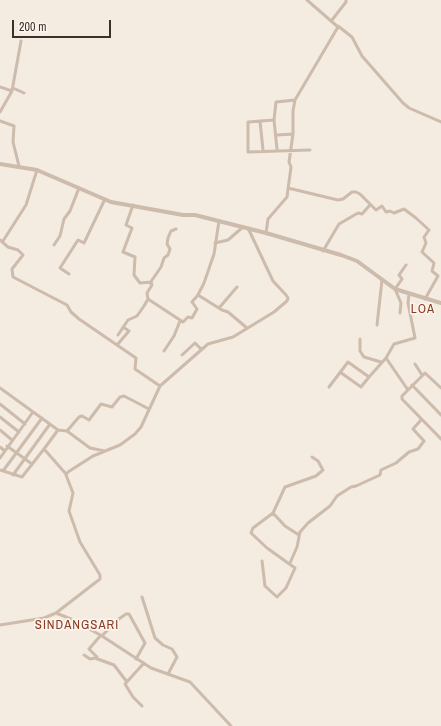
<!DOCTYPE html>
<html>
<head>
<meta charset="utf-8">
<style>
	body { margin:0 }
	#map { position:relative; width:441px; height:726px; overflow:hidden; background:#f4ebe1; font-family:"Archivo Narrow",sans-serif }
	canvas { display:block }
	.scale { position:absolute; left:12px; top:20px; width:99px; height:18px; box-sizing:border-box; border:2px solid #3b302b; border-top:0; padding-left:5px; font-size:12px; line-height:14px; white-space:nowrap; color:#3b302b; -webkit-text-stroke:3px #fbf5ee; paint-order:stroke }
</style>
</head>
<body>
<div id="map">
<canvas width="441" height="726"></canvas>
<div class="scale">200 m</div>
</div>
<script>
const c = document.querySelector('canvas').getContext('2d');
c.lineJoin = 'round';
const toPath = rows => new Path2D(rows.map(r => 'M' + r).join(''));
function stroke(path, color, width, dash) { c.strokeStyle = color; c.lineWidth = width; c.lineCap = dash ? 'butt' : 'round'; c.setLineDash(dash || []); c.stroke(path); }
function label(font, color, halo, rows, align = 'center') {
  c.font = font + ' "Archivo Narrow",sans-serif'; c.lineWidth = 3.5; c.setLineDash([]); c.textBaseline = 'middle'; c.strokeStyle = halo; c.fillStyle = color; for (const [text, x, y, turn = 0] of rows) {
    c.save(); c.translate(x, y); c.rotate((+turn || 0) * Math.PI / 180); c.textAlign = isNaN(turn) ? turn : align; if (halo) c.strokeText(text, 0, 0); c.fillText(text, 0, 0); c.restore();
  }
}
stroke(toPath([
	[332,20,346,2,346,0],
	[338,26,352,37,362,56,403,103,409,108,441,122],
	[0,87,12,91],
	[13,88,24,93],
	[0,112,12,91,21,41],
	[274,120,248,122,248,152,310,150],
	[0,121,14,126,13,142,19,166],
	[260,121,263,150],
	[277,135,293,134],
	[277,149,274,120,276,102,295,100],
	[288,188,338,200,343,199,352,192,356,192,360,194,376,210,382,206,386,212,390,211,394,213,404,209,416,218,429,230,424,237,426,243,422,252,434,263,432,271,438,276,425,299],
	[266,233,268,219,287,197,291,167,289,162,293,134,293,111,295,100,338,27,307,0],
	[0,240,8,247,18,250,23,255,12,269,13,277,67,305,71,312,79,319,136,358,135,369,160,386],
	[3,241,26,205,37,170],
	[215,243,228,240,243,227],
	[54,245,60,236,64,219,70,211,79,188],
	[323,251,339,224,358,213,362,214,370,205],
	[69,274,60,268,78,240,84,243,105,199],
	[150,283,161,267,164,258,168,255,170,249,167,244,168,238,171,231,176,229],
	[409,294,408,303,415,338,394,344,386,358,408,390,425,373,441,388],
	[198,295,222,310,228,312,247,328],
	[148,299,183,322,188,317,192,318,197,309,192,302,198,295,204,283,214,254,219,221],
	[219,308,237,287],
	[400,313,401,303,395,289,402,279,399,275,406,265],
	[377,325,382,280],
	[118,335,128,320,137,316,144,306,148,299,147,293,152,285,151,282,140,283,134,275,135,257,123,252,132,228,126,225,133,205],
	[360,339,360,351,364,357,381,362],
	[117,345,129,331,123,327],
	[164,351,174,336,180,321],
	[182,355,195,343,201,349],
	[415,364,422,375],
	[340,372,361,387,369,377],
	[412,385,441,415],
	[329,387,348,362,369,377,386,358],
	[0,388,58,430],
	[408,390,402,396,402,399,441,439],
	[0,404,25,424],
	[0,417,19,432],
	[0,430,12,440],
	[67,431,79,417,82,416,89,420,101,404,112,407,120,397,124,396,149,409],
	[7,446,32,464],
	[0,447,5,451],
	[0,458,33,412],
	[0,470,22,477,44,449],
	[3,471,42,418],
	[66,474,44,449,58,430,67,431,90,448,105,451],
	[13,475,50,424],
	[273,513,285,526,299,535],
	[262,561,265,586,277,597,286,588,295,568,267,548,251,533,253,528,273,513,285,487,316,476,323,470,318,461,312,457],
	[290,563,297,547,300,532,308,523,330,506,337,496,351,487,356,486,380,475,381,470,396,463,409,452,418,449,424,441,413,429,421,420],
	[142,597,155,638,163,645,172,649,177,657,168,674],
	[56,613,100,579,100,575,80,542,69,511,73,493,66,475,68,472,93,456,120,445,135,434,141,427,160,386,208,344,233,337,274,312,287,301,288,298,286,295,273,281,248,228],
	[0,625,44,618,56,613,71,619,102,636,151,668,190,682,231,726],
	[102,636,116,621,126,614,129,614,145,643,136,659],
	[84,655,90,659,95,658,114,665,127,682],
	[97,657,89,649,101,635],
	[142,706,133,697,125,684,144,663]
]), '#cdbbac', 3);
stroke(toPath([
	[0,164,37,170,111,202,183,215,195,215,266,233,341,255,357,261,395,289,441,303]
]), '#cdbbac', 4);
c.letterSpacing = '1px';
label('13px', '#8c3b22', '#fbf5ee', [
	["LOA",423,310],
	["SINDANGSARI",77,626]
]);
c.letterSpacing = '0px';
</script>
</body>
</html>
